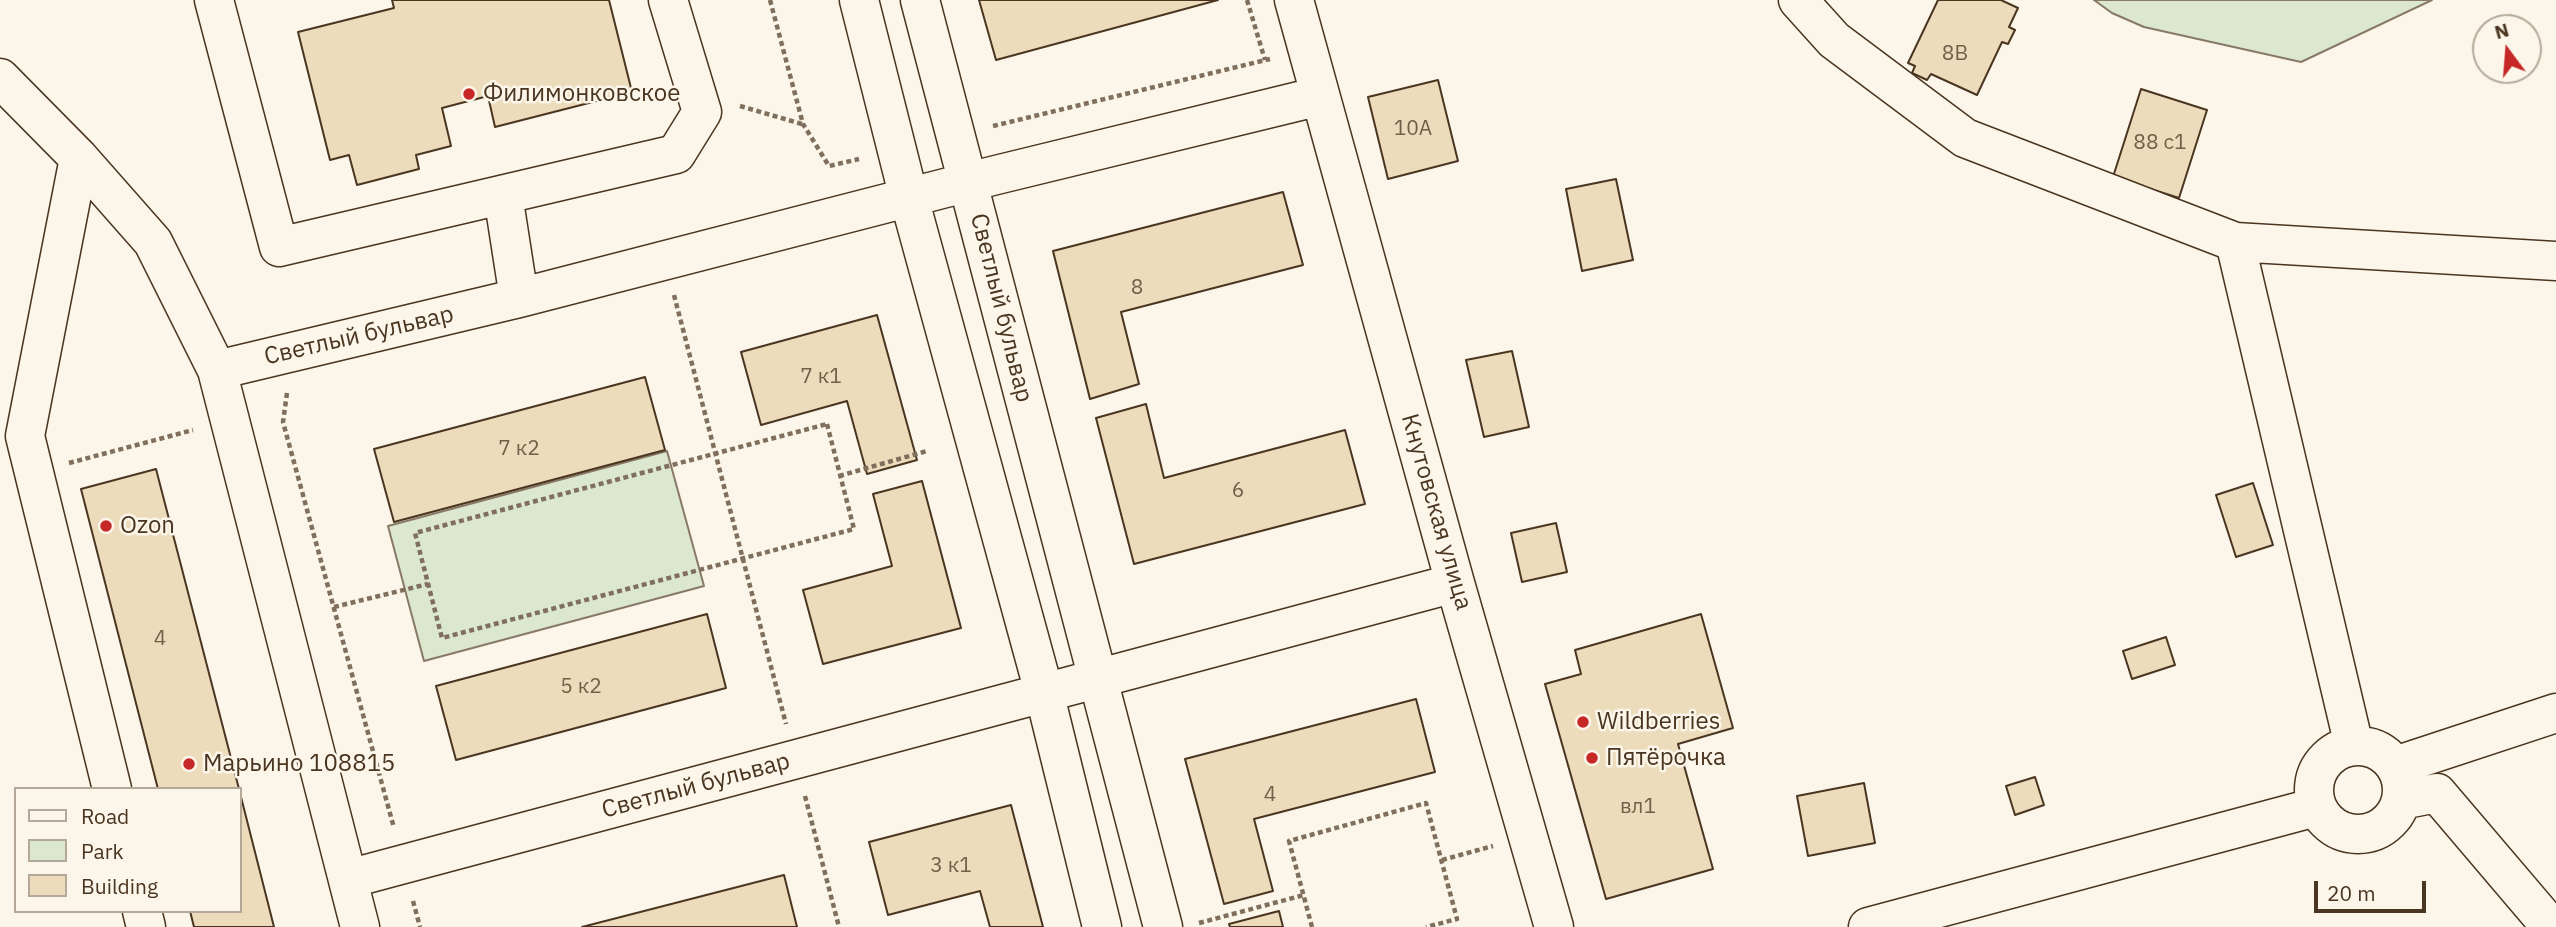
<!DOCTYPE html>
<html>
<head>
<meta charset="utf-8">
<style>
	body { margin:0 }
	#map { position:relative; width:2556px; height:927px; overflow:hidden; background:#fbf6e9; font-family:"IBM Plex Sans",sans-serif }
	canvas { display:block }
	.legend { position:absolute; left:14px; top:787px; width:228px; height:126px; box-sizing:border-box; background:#fbf6e9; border:2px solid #b4a999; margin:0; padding:9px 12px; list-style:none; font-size:21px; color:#4a3520 }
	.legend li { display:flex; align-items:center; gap:14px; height:35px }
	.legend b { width:35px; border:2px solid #b4a999 }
	.north { position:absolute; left:2472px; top:14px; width:70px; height:70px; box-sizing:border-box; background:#fbf6e9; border:2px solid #b4a999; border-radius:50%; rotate:344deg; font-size:19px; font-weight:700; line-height:28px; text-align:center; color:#4a3520 }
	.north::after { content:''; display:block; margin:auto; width:24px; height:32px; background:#c62828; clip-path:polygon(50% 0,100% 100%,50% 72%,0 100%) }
	.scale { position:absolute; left:2314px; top:881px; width:112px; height:32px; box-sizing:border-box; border:4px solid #4a3520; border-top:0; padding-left:9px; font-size:21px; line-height:24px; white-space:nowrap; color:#4a3520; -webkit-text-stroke:5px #fbf6e9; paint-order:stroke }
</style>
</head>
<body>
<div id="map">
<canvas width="2556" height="927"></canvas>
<ul class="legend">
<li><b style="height:9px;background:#fbf6e9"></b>Road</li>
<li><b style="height:19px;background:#dce7d0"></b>Park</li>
<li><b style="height:19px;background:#ecdcbc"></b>Building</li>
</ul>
<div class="north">N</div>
<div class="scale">20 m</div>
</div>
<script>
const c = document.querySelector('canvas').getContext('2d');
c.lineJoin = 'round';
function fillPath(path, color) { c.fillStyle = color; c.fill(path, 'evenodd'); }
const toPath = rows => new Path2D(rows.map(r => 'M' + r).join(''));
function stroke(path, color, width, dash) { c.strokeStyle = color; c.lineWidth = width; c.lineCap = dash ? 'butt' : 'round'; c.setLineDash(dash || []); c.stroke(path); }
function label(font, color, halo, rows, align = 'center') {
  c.font = font + ' "IBM Plex Sans",sans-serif'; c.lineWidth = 5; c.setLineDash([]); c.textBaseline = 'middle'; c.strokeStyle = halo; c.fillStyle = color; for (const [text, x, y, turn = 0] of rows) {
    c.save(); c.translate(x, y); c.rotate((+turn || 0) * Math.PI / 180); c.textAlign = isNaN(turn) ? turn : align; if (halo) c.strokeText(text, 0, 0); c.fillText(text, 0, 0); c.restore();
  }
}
const green = toPath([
	[2094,0,2432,0,2301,62,2144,27,2112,13,2094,0],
	[667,451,704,586,424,661,388,526,667,451]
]);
fillPath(green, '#dce7d0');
stroke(green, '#887966', 2);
const building = toPath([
	[392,0,609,0,632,92,495,127,488,96,442,108,451,146,416,155,419,169,357,185,349,155,330,160,298,32,394,8,392,0],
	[979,0,1218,0,996,60,979,0],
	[1938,0,2001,0,2018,8,2009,27,2015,30,2008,44,2002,42,1977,95,1931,74,1927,80,1912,73,1915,66,1908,63,1938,0],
	[1438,80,1458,161,1388,179,1368,97,1438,80],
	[2141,89,2207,110,2179,198,2113,177,2141,89],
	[1616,179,1633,260,1582,271,1566,189,1616,179],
	[1283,192,1303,265,1121,312,1139,384,1090,399,1053,251,1283,192],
	[877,315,917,460,867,474,847,401,761,425,741,352,877,315],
	[1512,351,1529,427,1484,437,1466,360,1512,351],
	[645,377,665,450,394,522,374,449,645,377],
	[1146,404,1164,478,1345,430,1365,504,1134,564,1096,418,1146,404],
	[156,469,239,789,158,789,81,489,156,469],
	[922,481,961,628,823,664,803,590,892,566,873,494,922,481],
	[2253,483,2273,545,2236,557,2216,495,2253,483],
	[1556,523,1567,572,1522,582,1511,533,1556,523],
	[707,614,726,688,456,760,436,686,707,614],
	[1701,614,1733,728,1678,744,1713,869,1606,899,1545,684,1581,674,1575,650,1701,614],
	[2166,637,2175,665,2132,679,2123,651,2166,637],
	[1416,699,1435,772,1254,819,1273,891,1224,904,1185,759,1416,699],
	[2035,777,2044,805,2015,815,2006,786,2035,777],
	[1864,783,1875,843,1808,856,1797,796,1864,783],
	[240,793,274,927,194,927,190,911,240,911,240,793],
	[1011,805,1043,927,990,927,980,891,888,915,869,842,1011,805],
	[784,875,797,927,582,927,784,875],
	[1279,911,1283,927,1230,927,1229,924,1279,911]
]);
fillPath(building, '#ecdcbc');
stroke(building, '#4a3520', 2);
const minor = toPath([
	[214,0,279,247,676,154,702,112,668,0],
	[859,0,909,198,1044,692,1102,927],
	[920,0,1163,927],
	[1294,0,1455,583,1554,927],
	[1798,0,1834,40,1965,138,2235,242,2354,746],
	[0,78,79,158,153,242,217,370,360,927],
	[79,158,25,436,112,789],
	[503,195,519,298],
	[2235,242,2556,261],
	[217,370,519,298,992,176,1320,96],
	'2314 790a44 44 0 1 1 88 0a44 44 0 1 1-88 0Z',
	[2395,766,2556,713],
	[2401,800,2437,793,2551,927],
	[348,879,1455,583],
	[142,911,146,927],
	[1868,927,2316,807]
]);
stroke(minor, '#4a3520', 41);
stroke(toPath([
	[770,0,803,124,829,166,859,159],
	[1247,0,1265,60],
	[740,106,802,124],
	[993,126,1270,59],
	[674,295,786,724],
	[287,393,283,422,394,828],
	[827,424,854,529,442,638,415,533,827,424],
	[69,463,193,430],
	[839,476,927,451],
	[334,607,428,584],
	[805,796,839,927],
	[1442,860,1493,846],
	[413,901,420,927],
	[1199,923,1304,895],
	[1312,927,1289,841,1426,803,1457,919,1426,927]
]), '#7f6f5c', 4.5, [5, 3.5]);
stroke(minor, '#fbf6e9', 38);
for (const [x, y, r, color] of [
	[469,94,7,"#c62828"],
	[106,526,7,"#c62828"],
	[1583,722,7,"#c62828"],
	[1592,758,7,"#c62828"],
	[189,764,7,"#c62828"]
]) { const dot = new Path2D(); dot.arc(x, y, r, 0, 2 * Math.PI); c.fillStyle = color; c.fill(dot); stroke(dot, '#fbf6e9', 2.5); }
label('21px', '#725f47', null, [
	["8В",1955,54],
	["10А",1413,129],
	["88 с1",2160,143],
	["8",1137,288],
	["7 к1",821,377],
	["7 к2",519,449],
	["6",1238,491],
	["4",160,639],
	["5 к2",581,687],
	["4",1270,795],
	["вл1",1638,807],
	["3 к1",951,866]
]);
label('24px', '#4a3520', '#fbf6e9', [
	["Филимонковское",483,94],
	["Ozon",120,526],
	["Wildberries",1597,722],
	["Пятёрочка",1606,758],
	["Марьино 108815",203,764]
], 'left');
label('24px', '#4a3520', '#fbf6e9', [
	["Светлый бульвар",1001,308,76],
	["Светлый бульвар",359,336,-13],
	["Кнутовская улица",1436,512,74],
	["Светлый бульвар",696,786,-15]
]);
</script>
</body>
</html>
